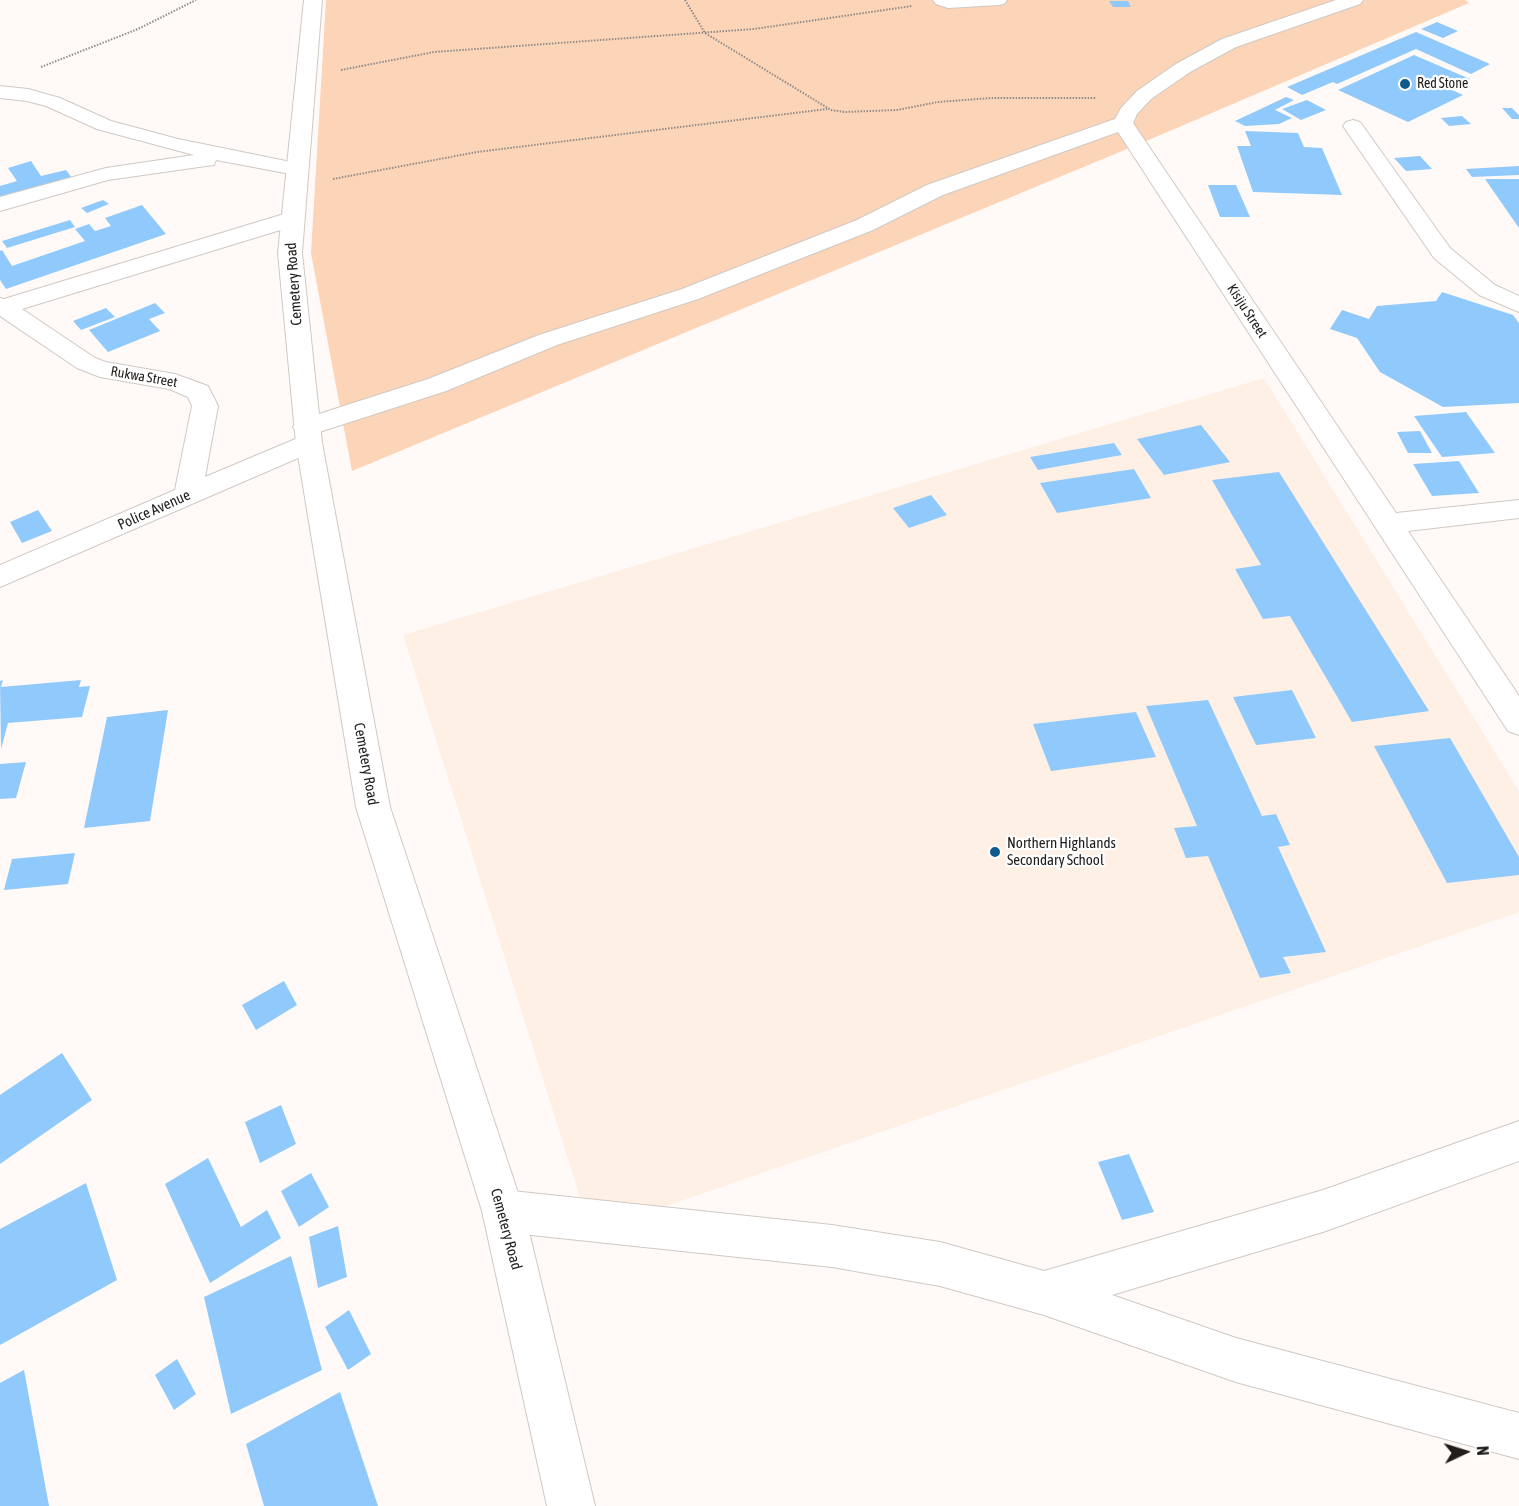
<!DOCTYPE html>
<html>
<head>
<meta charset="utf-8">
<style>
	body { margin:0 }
	#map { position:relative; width:1519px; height:1506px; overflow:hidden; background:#fffaf7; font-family:"Asap Condensed",sans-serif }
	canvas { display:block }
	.north { position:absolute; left:1435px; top:1422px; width:60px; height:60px; -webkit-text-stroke:4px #fff; paint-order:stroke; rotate:86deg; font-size:16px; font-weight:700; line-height:24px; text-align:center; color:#201d1b }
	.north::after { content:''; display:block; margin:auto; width:21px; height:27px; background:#201d1b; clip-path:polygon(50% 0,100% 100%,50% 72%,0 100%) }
</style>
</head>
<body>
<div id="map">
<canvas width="1519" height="1506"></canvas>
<div class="north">N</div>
</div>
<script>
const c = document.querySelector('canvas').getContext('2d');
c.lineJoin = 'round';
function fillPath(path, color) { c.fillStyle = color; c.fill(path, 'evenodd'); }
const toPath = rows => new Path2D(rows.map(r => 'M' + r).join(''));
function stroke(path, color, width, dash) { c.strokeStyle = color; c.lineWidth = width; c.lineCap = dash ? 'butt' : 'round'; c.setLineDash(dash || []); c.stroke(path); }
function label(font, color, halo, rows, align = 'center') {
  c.font = font + ' "Asap Condensed",sans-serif'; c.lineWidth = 4.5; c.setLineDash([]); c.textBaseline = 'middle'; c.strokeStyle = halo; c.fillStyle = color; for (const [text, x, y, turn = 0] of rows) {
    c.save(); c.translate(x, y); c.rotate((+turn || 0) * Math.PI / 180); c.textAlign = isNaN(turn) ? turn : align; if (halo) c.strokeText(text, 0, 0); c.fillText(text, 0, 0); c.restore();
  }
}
fillPath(toPath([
	[1264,378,1519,791,1519,912,591,1232,403,635]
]), '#fff0e6');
fillPath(toPath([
	[326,0,1465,0,1469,3,1151,139,352,471,311,253]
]), '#fcd4b8');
fillPath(toPath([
	[1109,1,1128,1,1131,7,1113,7],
	[1437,22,1458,31,1443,38,1421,29],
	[1416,32,1490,64,1471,74,1416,49,1337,84,1333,82,1302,95,1287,87],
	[1414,55,1470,79,1450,89,1463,95,1408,122,1338,90],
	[1286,97,1294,100,1275,110,1292,118,1279,124,1245,126,1235,121],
	[1307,100,1326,110,1301,120,1282,109],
	[1502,108,1512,108,1519,115,1519,119,1512,119],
	[1462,116,1471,124,1449,126,1441,118],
	[1245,131,1298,133,1304,147,1322,148,1342,195,1253,192,1237,146,1251,146],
	[1420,156,1432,169,1406,171,1394,158],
	[31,161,41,176,66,170,72,178,0,199,0,186,17,181,8,168],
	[1519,166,1519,175,1472,177,1466,169],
	[1485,179,1519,179,1519,228],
	[1208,185,1236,185,1250,217,1220,217],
	[103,200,109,204,87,213,81,208],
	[142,205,166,234,6,289,0,280,0,251,2,250,12,266,85,241,75,229,89,224,95,231,111,226,105,218],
	[70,220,75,227,7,248,2,241],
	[1442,292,1513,315,1519,323,1519,403,1443,407,1380,372,1357,338,1330,329,1342,310,1369,319,1377,306,1436,301],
	[155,303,165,313,149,319,160,331,108,352,89,330],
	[106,308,115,317,81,330,73,321],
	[1466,412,1495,453,1442,457,1414,416],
	[1201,425,1230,462,1164,475,1137,439],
	[1420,431,1432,453,1408,453,1397,432],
	[1114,443,1122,455,1038,470,1030,457],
	[1459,461,1479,493,1432,496,1413,464],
	[1134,469,1151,498,1057,513,1040,483],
	[1279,472,1429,711,1352,722,1290,616,1263,619,1235,569,1261,565,1212,480],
	[931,495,947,515,909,528,893,508],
	[38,510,52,531,22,543,10,522],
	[3,680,1,687,81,680,79,687,90,686,82,717,8,723,1,749,0,681],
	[1292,690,1316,738,1256,745,1233,697],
	[1208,700,1262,816,1276,814,1290,845,1278,847,1326,952,1283,957,1291,973,1260,978,1208,856,1186,858,1174,828,1197,826,1146,706],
	[168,710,150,821,84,828,107,717],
	[1136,712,1156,757,1051,771,1033,724],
	[1450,738,1519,857,1519,875,1447,883,1374,746],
	[26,762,16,798,0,799,0,764],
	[75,853,68,884,4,890,12,859],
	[284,981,297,1005,256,1030,242,1005],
	[62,1053,92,1100,0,1164,0,1095],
	[281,1105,296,1144,260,1163,245,1122],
	[1129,1154,1154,1212,1122,1220,1098,1162],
	[208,1158,241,1227,267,1210,281,1238,210,1283,165,1184],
	[311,1173,329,1207,299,1227,281,1191],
	[86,1183,117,1280,0,1345,0,1229],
	[338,1226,347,1277,318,1288,309,1237],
	[291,1256,322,1370,231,1414,204,1297],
	[349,1310,371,1354,348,1370,325,1327],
	[177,1359,196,1394,174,1410,155,1375],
	[24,1370,49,1506,0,1506,0,1383],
	[340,1392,378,1506,264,1506,246,1444]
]), '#90c9fb');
const minor = toPath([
	[933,0,1007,0,1004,4,998,5,948,8,936,4,933,0],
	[1336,0,1363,0,1360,4,1236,47,1190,72,1151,99,1137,114,1133,123,1396,513,1519,500,1519,518,1408,531,1519,696,1519,735,1508,731,1118,132,943,195,873,230,698,299,557,345,446,391,310,435,319,437,322,443,319,449,0,587,0,565,175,490,192,406,188,397,169,389,100,377,77,368,0,316,0,298,4,299,284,214,292,212,300,214,303,219,300,224,22,309,95,358,106,362,175,374,208,386,218,406,205,477,305,435,297,433,293,427,297,421,428,379,539,335,682,289,857,220,927,185,1115,119,1121,108,1137,91,1176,64,1222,39,1336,0],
	[0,86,28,89,60,98,111,121,178,139,296,163,304,164,307,169,304,174,296,175,216,160,214,165,206,166,108,180,0,211,0,197,106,168,194,155,97,129,46,106,27,101,0,98,0,86],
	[1353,120,1360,122,1450,248,1495,285,1519,296,1519,312,1479,295,1434,258,1343,126,1346,122,1353,120],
	[1519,1121,1519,1161,1323,1232,1112,1295,1236,1338,1519,1413,1519,1459,1236,1382,1044,1315,940,1286,832,1267,503,1232,488,1226,482,1211,488,1196,503,1190,832,1225,940,1242,1044,1271,1323,1190,1519,1121]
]);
const major = toPath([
	[304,0,322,0,302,253,322,443,390,807,524,1211,595,1506,547,1506,482,1211,356,807,296,443,278,253,304,0]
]);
stroke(minor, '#d0c9c3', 2);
stroke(major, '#d0c9c3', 2);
stroke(toPath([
	[685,0,705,33,831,110,844,112,897,110,938,102,991,98,1096,98],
	[41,67,138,29,196,0],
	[341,70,434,52,754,29,912,6],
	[333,179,477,152,827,109]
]), '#8f8b89', 2, [1.5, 1.5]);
fillPath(minor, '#fff');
fillPath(major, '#fff');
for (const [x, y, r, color] of [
	[1405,84,6,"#0f5a8d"],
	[995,852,6,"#0f5a8d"]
]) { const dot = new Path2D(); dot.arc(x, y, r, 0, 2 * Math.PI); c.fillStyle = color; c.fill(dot); stroke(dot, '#fff', 2); }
label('14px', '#201d1b', '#fff', [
	["Red Stone",1417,84]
], 'left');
label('14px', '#201d1b', '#fff', [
	["Kisiju Street",1247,311,57],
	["Rukwa Street",144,377,10]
]);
label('15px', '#201d1b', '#fff', [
	["Cemetery Road",294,284,-94],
	["Police Avenue",154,510,-24],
	["Cemetery Road",366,764,80],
	["Cemetery Road",506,1229,75]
]);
label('15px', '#201d1b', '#fff', [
	["Northern Highlands",1007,843],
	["Secondary School",1007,860]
], 'left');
</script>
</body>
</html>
